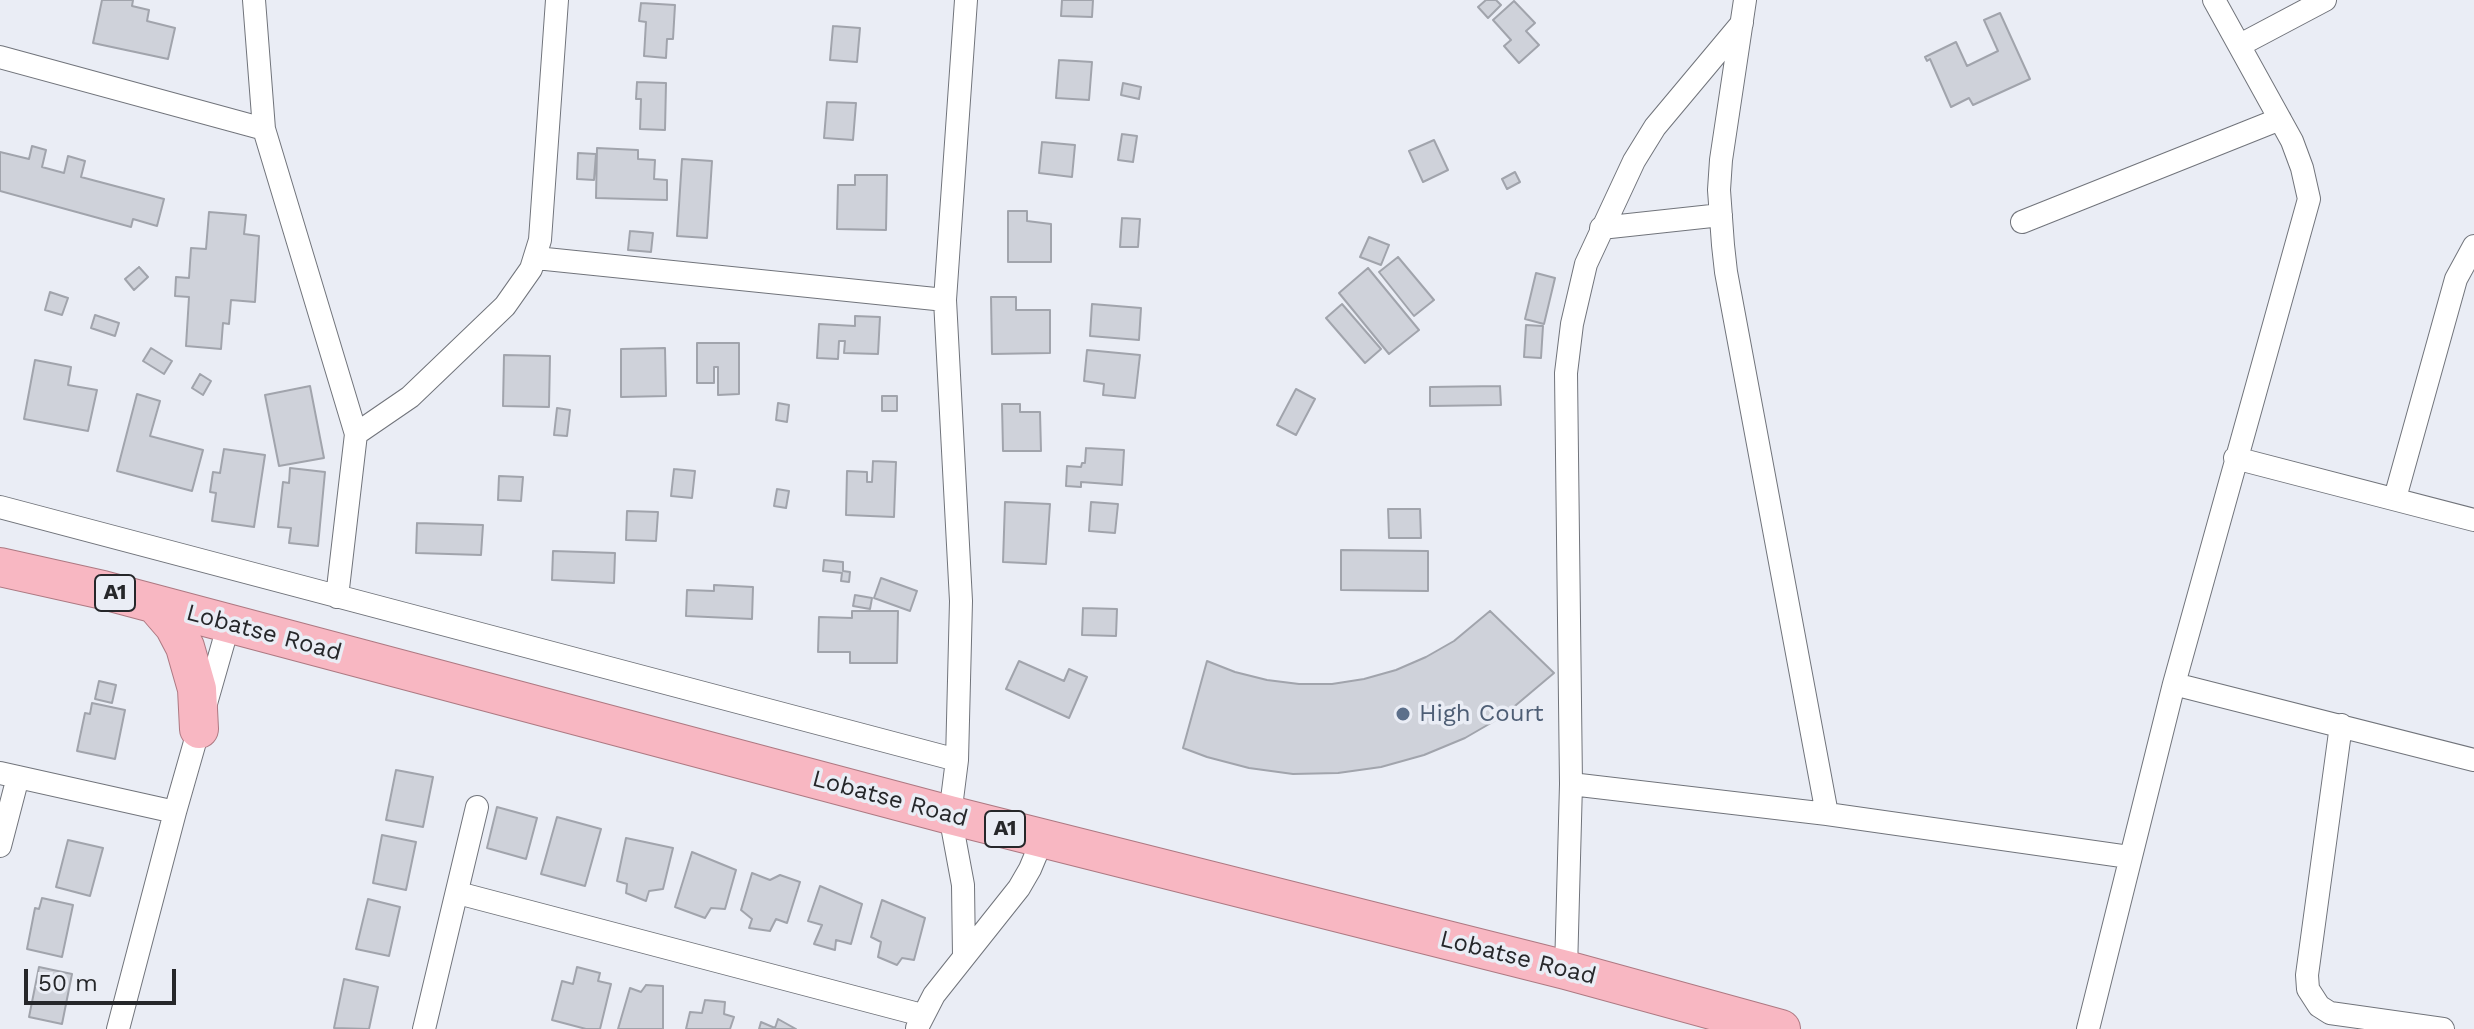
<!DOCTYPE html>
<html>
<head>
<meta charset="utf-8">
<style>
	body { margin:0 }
	#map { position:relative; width:2474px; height:1029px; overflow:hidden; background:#eaedf5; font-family:"Work Sans",sans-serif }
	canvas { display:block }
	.scale { position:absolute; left:24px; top:969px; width:152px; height:36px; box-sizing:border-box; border:4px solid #26272a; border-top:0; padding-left:10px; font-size:24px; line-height:28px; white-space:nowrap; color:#26272a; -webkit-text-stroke:6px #eaedf5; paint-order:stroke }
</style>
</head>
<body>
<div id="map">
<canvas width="2474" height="1029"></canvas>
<div class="scale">50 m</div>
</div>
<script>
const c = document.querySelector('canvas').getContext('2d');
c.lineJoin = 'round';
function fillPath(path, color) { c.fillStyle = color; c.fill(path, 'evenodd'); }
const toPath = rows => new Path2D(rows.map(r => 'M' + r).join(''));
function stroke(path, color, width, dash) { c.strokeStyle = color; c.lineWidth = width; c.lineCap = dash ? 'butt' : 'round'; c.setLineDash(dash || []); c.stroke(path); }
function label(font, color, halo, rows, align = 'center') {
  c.font = font + ' "Work Sans",sans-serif'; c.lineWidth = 7; c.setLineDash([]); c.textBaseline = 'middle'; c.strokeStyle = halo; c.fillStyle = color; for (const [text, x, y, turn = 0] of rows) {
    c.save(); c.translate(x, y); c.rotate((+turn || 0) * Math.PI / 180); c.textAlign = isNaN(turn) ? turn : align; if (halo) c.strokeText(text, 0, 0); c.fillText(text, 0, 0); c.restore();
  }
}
const building = toPath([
	[102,0,133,0,132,6,149,10,147,21,175,28,168,59,93,43,102,0],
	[1062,0,1093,0,1092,17,1061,16,1062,0],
	[1486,0,1496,0,1501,5,1488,18,1478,7,1486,0],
	[1514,1,1535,23,1526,31,1539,45,1519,63,1504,46,1511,40,1493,20,1514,1],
	[641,3,675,5,673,39,667,39,666,58,644,56,646,22,639,21,641,3],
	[2000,13,2030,79,1973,105,1969,98,1951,107,1930,59,1927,61,1925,57,1956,42,1967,66,1998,51,1984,20,2000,13],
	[833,26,860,28,857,62,830,60,833,26],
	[1059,60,1092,62,1089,100,1056,98,1059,60],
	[637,82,666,83,665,130,640,129,641,99,636,99,637,82],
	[1123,83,1141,87,1139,99,1121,95,1123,83],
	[827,102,856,103,853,140,824,138,827,102],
	[1122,134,1137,136,1133,162,1118,160,1122,134],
	[1434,140,1448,170,1423,182,1409,151,1434,140],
	[1042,142,1075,145,1072,177,1039,173,1042,142],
	[32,146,46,150,42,167,64,173,68,156,85,161,81,177,164,199,157,226,133,219,131,227,0,191,0,152,29,159,32,146],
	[597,148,638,150,638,159,655,160,654,179,667,180,667,200,596,198,597,148],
	[578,153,596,154,594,180,577,179,578,153],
	[682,159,712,161,707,238,677,236,682,159],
	[1515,172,1520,182,1507,189,1502,179,1515,172],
	[855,175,887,175,886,230,837,229,838,185,855,185,855,175],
	[1008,211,1027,211,1027,221,1051,224,1051,262,1008,262,1008,211],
	[209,212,246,215,244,234,259,236,255,302,231,300,229,324,223,323,221,349,186,346,189,297,175,296,176,277,189,278,191,248,206,249,209,212],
	[1122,218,1140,219,1138,247,1120,247,1122,218],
	[630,231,653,233,651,252,628,250,630,231],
	[1369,237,1389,245,1381,265,1360,257,1369,237],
	[1398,257,1434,300,1414,316,1379,272,1398,257],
	[139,267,148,277,134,290,125,279,139,267],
	[1368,268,1419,330,1389,354,1339,293,1368,268],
	[1536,273,1555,278,1544,324,1525,319,1536,273],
	[50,292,68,298,62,315,45,310,50,292],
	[991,297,1016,297,1016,310,1050,310,1050,353,992,354,991,297],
	[1092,304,1141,308,1139,340,1090,336,1092,304],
	[1342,304,1381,349,1365,363,1326,318,1342,304],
	[95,315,119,323,115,336,91,328,95,315],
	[855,316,880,317,878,354,844,353,845,341,839,341,838,359,817,358,819,324,855,326,855,316],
	[1526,325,1543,326,1541,358,1524,357,1526,325],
	[697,343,739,343,739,394,718,395,718,367,714,367,714,383,697,383,697,343],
	[151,348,172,361,164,374,143,361,151,348],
	[665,348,666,396,621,397,621,349,665,348],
	[1087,350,1140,355,1135,398,1103,395,1104,384,1084,381,1087,350],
	[504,355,550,356,549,407,503,406,504,355],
	[35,360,71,367,68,385,97,390,88,431,24,419,35,360],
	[200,374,211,381,203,395,192,388,200,374],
	[310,386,324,458,279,466,265,395,310,386],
	[1500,386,1501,405,1430,406,1430,387,1500,386],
	[1296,389,1315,399,1296,435,1277,425,1296,389],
	[137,394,160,401,150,436,203,450,192,491,117,471,137,394],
	[882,396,897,396,897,411,882,411,882,396],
	[778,403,789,405,787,422,776,420,778,403],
	[1002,404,1020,404,1020,412,1040,412,1041,451,1003,451,1002,404],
	[557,408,570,410,567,436,554,435,557,408],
	[1086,448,1124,450,1122,485,1081,482,1081,487,1066,486,1067,466,1081,467,1082,463,1085,463,1086,448],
	[224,449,265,455,254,527,212,521,216,493,210,492,213,472,220,473,224,449],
	[873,461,896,462,894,517,846,515,847,471,867,472,867,482,872,482,873,461],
	[290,468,325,472,318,546,289,543,291,528,278,527,283,482,289,483,290,468],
	[674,469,695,471,692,498,671,496,674,469],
	[499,476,523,477,521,501,498,500,499,476],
	[777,489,789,491,786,508,774,506,777,489],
	[1005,502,1050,504,1046,564,1003,562,1005,502],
	[1091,502,1118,504,1115,533,1089,531,1091,502],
	[1388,509,1420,509,1421,538,1389,538,1388,509],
	[627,511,658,512,656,541,626,540,627,511],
	[417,523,483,525,481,555,416,553,417,523],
	[1341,550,1428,551,1428,591,1341,590,1341,550],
	[553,551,615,553,614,583,552,580,553,551],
	[824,560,843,562,843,571,850,572,849,582,841,581,842,573,823,571,824,560],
	[881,578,917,591,910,611,874,598,881,578],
	[714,585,753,587,752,619,686,616,687,590,714,591,714,585],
	[855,595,872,598,870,609,853,606,855,595],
	[1083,608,1117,609,1116,636,1082,635,1083,608],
	[852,611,898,611,897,663,850,663,850,652,818,652,819,617,852,618,852,611],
	[1490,611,1554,673,1503,716,1465,738,1424,755,1381,767,1338,773,1293,774,1249,768,1207,757,1183,748,1207,661,1235,672,1267,680,1299,684,1332,684,1364,679,1396,670,1426,657,1454,641,1490,611],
	[1019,661,1064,681,1069,669,1087,677,1069,718,1006,689,1019,661],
	[99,681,116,685,112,703,95,699,99,681],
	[92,703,125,710,115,759,77,751,85,713,90,714,92,703],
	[396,770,433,777,423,827,386,820,396,770],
	[497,807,537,818,526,859,487,848,497,807],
	[557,817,601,829,585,886,541,874,557,817],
	[382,835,416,842,406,890,373,883,382,835],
	[626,838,673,848,663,889,649,891,646,901,626,893,627,884,617,881,626,838],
	[68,840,103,848,90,896,56,887,68,840],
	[692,852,736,870,725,909,711,908,705,918,675,907,692,852],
	[752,873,770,880,780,875,800,882,787,923,776,919,770,931,749,928,752,919,741,910,752,873],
	[820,886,862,904,851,944,836,940,835,950,814,944,822,925,808,921,820,886],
	[42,898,73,905,62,957,27,949,35,908,39,909,42,898],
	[368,899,400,907,389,956,356,949,368,899],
	[882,900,925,918,914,960,902,958,897,965,878,957,881,942,871,937,882,900],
	[39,967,72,974,62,1024,29,1017,39,967],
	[577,967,600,973,598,981,611,984,600,1029,586,1029,552,1020,562,981,573,984,577,967],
	[344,979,378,987,369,1029,334,1028,344,979],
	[646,985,663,986,663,1029,618,1029,630,988,641,992,646,985],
	[705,1000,725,1002,724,1014,734,1017,730,1029,686,1029,690,1012,702,1013,705,1000],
	[778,1019,796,1029,759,1029,761,1022,775,1028,778,1019]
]);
fillPath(building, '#cfd2da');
stroke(building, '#a1a4ac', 2);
const minor = toPath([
	[254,0,264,129,356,434,337,597],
	[1745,0,1721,160,1719,190,1723,245,1726,272,1827,814],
	[2240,45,2325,0],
	[0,57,264,129],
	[2022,222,2280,119],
	[1601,228,1721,215],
	[536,258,945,300],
	[356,434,410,397,505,306,531,269,540,240,557,0],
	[2235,458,2474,520],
	[2395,498,2456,279,2474,246],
	[0,507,957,760],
	[2174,684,2474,760],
	[2341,725,2307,975,2308,989,2319,1006,2330,1013,2443,1029],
	[0,773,175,812],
	[1571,784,1827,814,2129,857],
	[0,846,18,777],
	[458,893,922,1015],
	[964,956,963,885,950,815,957,760,961,601,945,300,966,0],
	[1566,970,1571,784,1566,373,1572,324,1586,264,1634,161,1655,127,1742,23],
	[917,1028,934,995,1019,888,1030,869,1043,838],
	[118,1029,175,812,229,623],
	[424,1029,477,807],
	[2088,1029,2174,684,2309,199,2302,168,2292,141,2214,0]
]);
const trunk = toPath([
	[0,567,103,590,950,815,1566,970,1781,1029],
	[155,604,174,626,185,647,197,689,199,729]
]);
stroke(minor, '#71747b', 24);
stroke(trunk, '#ad7982', 40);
stroke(minor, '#fff', 22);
stroke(trunk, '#f8b7c2', 38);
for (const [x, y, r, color] of [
	[1403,714,8,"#5c6f8a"]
]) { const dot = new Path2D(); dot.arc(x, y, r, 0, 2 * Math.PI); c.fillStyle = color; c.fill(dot); stroke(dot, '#eaedf5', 3); }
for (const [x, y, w] of [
	[115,593,40],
	[1005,829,40]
]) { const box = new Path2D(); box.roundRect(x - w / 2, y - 18, w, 36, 6); c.fillStyle = '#eaedf5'; c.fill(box); stroke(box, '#26272a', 2); }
label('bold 22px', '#26272a', null, [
	["A1",115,593],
	["A1",1005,829]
]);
label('24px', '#26272a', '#eaedf5', [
	["Lobatse Road",264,633,15],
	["Lobatse Road",890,799,15],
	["Lobatse Road",1518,958,14]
]);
label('24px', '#4e5e75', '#eaedf5', [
	["High Court",1419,714]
], 'left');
</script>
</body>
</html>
